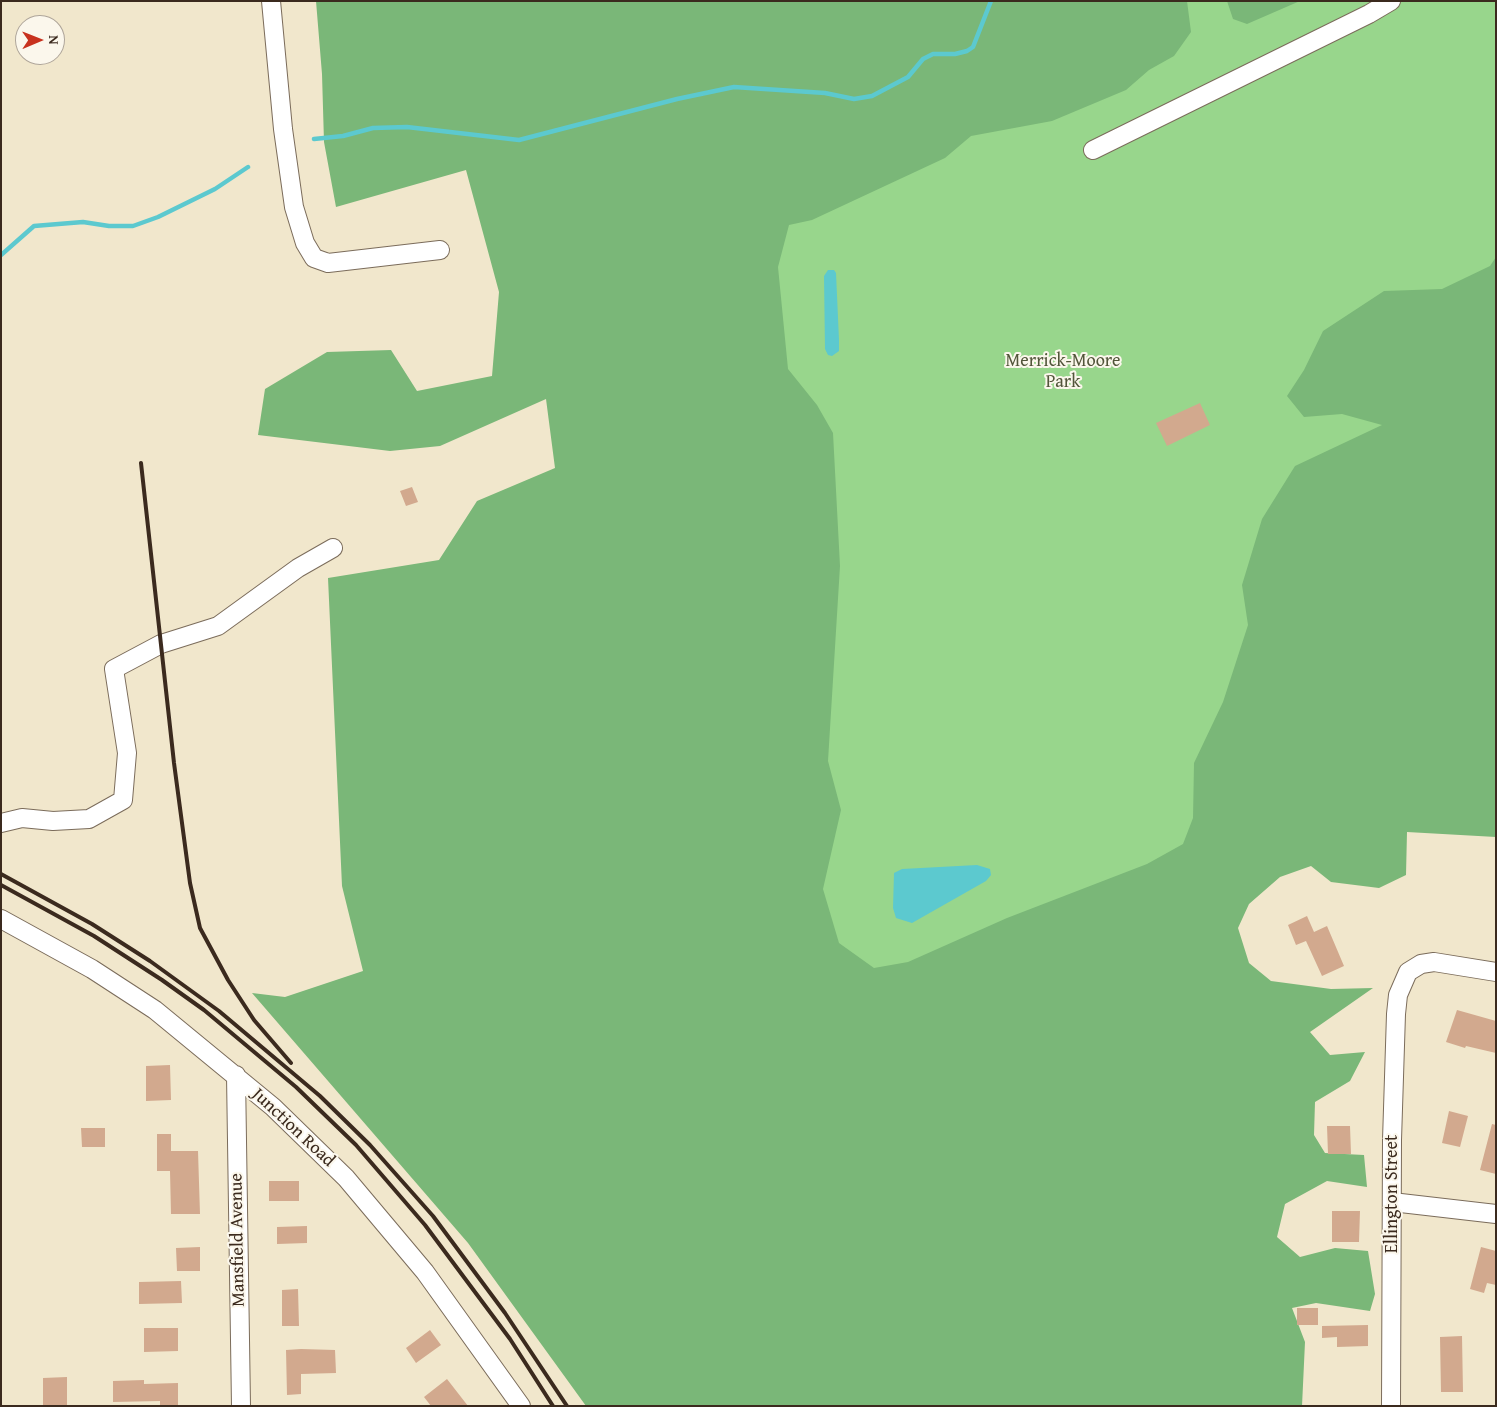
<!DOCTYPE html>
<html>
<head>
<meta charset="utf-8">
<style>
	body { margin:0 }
	#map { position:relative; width:1497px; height:1407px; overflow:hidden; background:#f1e7cc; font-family:"Gentium Book Plus",serif }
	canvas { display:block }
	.frame { position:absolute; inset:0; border:2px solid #3b2a1e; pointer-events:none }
	.north { position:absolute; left:15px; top:15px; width:50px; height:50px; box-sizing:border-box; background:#fbf7ec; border:1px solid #aea59a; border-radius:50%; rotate:89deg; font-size:14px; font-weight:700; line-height:20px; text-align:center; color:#3b2a1e }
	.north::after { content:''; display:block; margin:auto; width:18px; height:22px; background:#c8321e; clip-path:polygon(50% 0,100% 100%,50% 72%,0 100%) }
</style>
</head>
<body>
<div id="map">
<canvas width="1497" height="1407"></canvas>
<div class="frame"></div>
<div class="north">N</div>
</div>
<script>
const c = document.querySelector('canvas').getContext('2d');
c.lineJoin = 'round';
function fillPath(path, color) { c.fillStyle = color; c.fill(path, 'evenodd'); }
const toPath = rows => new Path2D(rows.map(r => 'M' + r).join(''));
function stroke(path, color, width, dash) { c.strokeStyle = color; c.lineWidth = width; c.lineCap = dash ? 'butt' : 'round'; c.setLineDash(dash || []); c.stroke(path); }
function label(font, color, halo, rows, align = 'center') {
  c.font = font + ' "Gentium Book Plus",serif'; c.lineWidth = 4; c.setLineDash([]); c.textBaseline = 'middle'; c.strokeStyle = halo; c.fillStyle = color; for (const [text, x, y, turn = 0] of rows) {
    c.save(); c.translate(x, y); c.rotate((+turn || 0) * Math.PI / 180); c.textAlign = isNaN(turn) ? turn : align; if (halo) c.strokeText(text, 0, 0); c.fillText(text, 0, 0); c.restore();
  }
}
fillPath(toPath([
	[1045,1,1496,1,1496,262,1230,852,732,1049,747,195]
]), '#98d68c');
fillPath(toPath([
	[316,1,1187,1,1191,32,1174,56,1149,70,1126,90,1052,121,971,136,945,158,812,220,789,225,778,267,788,369,817,405,833,433,840,566,828,761,841,810,823,889,839,943,874,968,908,962,1007,918,1147,864,1183,844,1193,818,1194,763,1223,702,1248,625,1242,585,1262,519,1295,466,1382,425,1342,414,1304,417,1287,396,1304,370,1323,331,1384,291,1442,289,1490,266,1496,257,1496,837,1407,832,1406,875,1379,888,1331,882,1311,866,1280,877,1249,904,1238,928,1249,963,1271,981,1331,989,1373,988,1310,1032,1330,1055,1365,1052,1350,1081,1315,1102,1314,1135,1325,1153,1364,1155,1367,1187,1327,1181,1285,1204,1277,1237,1300,1257,1335,1248,1368,1251,1375,1294,1370,1311,1316,1303,1292,1308,1305,1342,1302,1406,586,1406,468,1243,252,993,285,997,363,971,342,886,328,578,439,560,477,501,555,468,546,399,440,446,390,451,258,435,265,389,327,352,391,350,417,391,492,376,499,292,466,170,336,207,324,142,322,74],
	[1227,1,1300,1,1247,24,1233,19]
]), '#7ab778');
fillPath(toPath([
	[828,270,834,270,836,273,839,340,839,351,832,356,828,355,825,349,824,276],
	[977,865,990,869,991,875,986,881,912,923,896,918,893,908,894,873,902,869]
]), '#5cc9cf');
stroke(toPath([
	[314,139,343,136,373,128,407,127,519,140,677,99,734,87,825,93,854,99,872,96,908,77,923,59,933,54,955,54,967,51,973,47,991,1],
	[1,255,34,226,83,222,109,226,133,226,158,217,215,189,248,167]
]), '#5cc9cf', 4.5);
fillPath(toPath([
	[1200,403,1210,425,1167,446,1156,423],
	[412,487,418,502,406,506,400,491],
	[1307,916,1314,932,1327,926,1344,966,1322,976,1306,941,1296,945,1288,925],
	[1457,1010,1496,1021,1496,1053,1466,1046,1465,1048,1446,1042],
	[170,1065,171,1100,146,1101,146,1066],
	[1449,1111,1468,1116,1460,1147,1442,1143],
	[1492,1124,1496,1125,1496,1174,1480,1170],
	[1327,1126,1350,1126,1351,1154,1328,1154],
	[81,1128,105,1128,105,1147,82,1147],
	[157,1134,171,1134,171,1151,198,1151,200,1214,171,1214,170,1171,157,1171],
	[269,1181,299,1181,299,1201,269,1201],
	[1332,1211,1360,1211,1359,1242,1332,1242],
	[307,1226,307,1243,277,1244,277,1227],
	[200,1247,200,1271,177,1271,176,1248],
	[1481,1247,1496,1251,1496,1285,1487,1283,1484,1293,1470,1289],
	[181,1281,182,1303,139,1304,139,1282],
	[298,1289,299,1326,282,1326,282,1290],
	[1297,1308,1318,1308,1318,1325,1297,1325],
	[1368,1325,1368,1346,1337,1347,1337,1337,1322,1338,1322,1326],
	[144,1328,178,1328,178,1351,144,1352],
	[430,1330,441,1345,416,1363,406,1348],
	[1462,1336,1463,1392,1441,1392,1440,1337],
	[301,1349,335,1350,336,1373,301,1374,301,1394,287,1395,286,1350],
	[67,1377,67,1406,43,1406,43,1378],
	[447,1379,468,1406,431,1406,424,1397],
	[144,1380,144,1384,178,1383,178,1406,160,1406,160,1401,113,1402,113,1381]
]), '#d2a98e');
const minor = toPath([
	[271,1,283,129,294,207,305,243,314,258,328,263,440,250],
	[1093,150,1369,14,1391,1],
	[1,823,22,818,53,821,89,819,123,800,127,753,114,669,161,644,218,626,298,568,333,548],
	[1,919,92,969,155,1010,273,1107,346,1178,425,1272,521,1406],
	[236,1075,241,1406],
	[1392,1202,1496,1214],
	[1391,1406,1392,1140,1396,1014,1398,995,1408,972,1421,964,1434,962,1496,972]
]);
stroke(minor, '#7b6c5b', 20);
stroke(minor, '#fff', 18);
stroke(toPath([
	[141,463,174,763,190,883,200,928,228,980,254,1020,291,1063],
	[1,874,92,924,150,961,219,1011,320,1096,370,1145,433,1216,505,1313,567,1406],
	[1,885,94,936,162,980,204,1010,296,1087,356,1145,425,1225,510,1339,553,1406]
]), '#3b2a1e', 4);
label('18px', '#52553a', '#fbf7ec', [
	["Merrick-Moore",1063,361],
	["Park",1063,382]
]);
label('18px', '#3b2a1e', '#fbf7ec', [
	["Junction Road",293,1128,43],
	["Ellington Street",1392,1194,-90],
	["Mansfield Avenue",238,1240,-91]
]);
</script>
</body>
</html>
